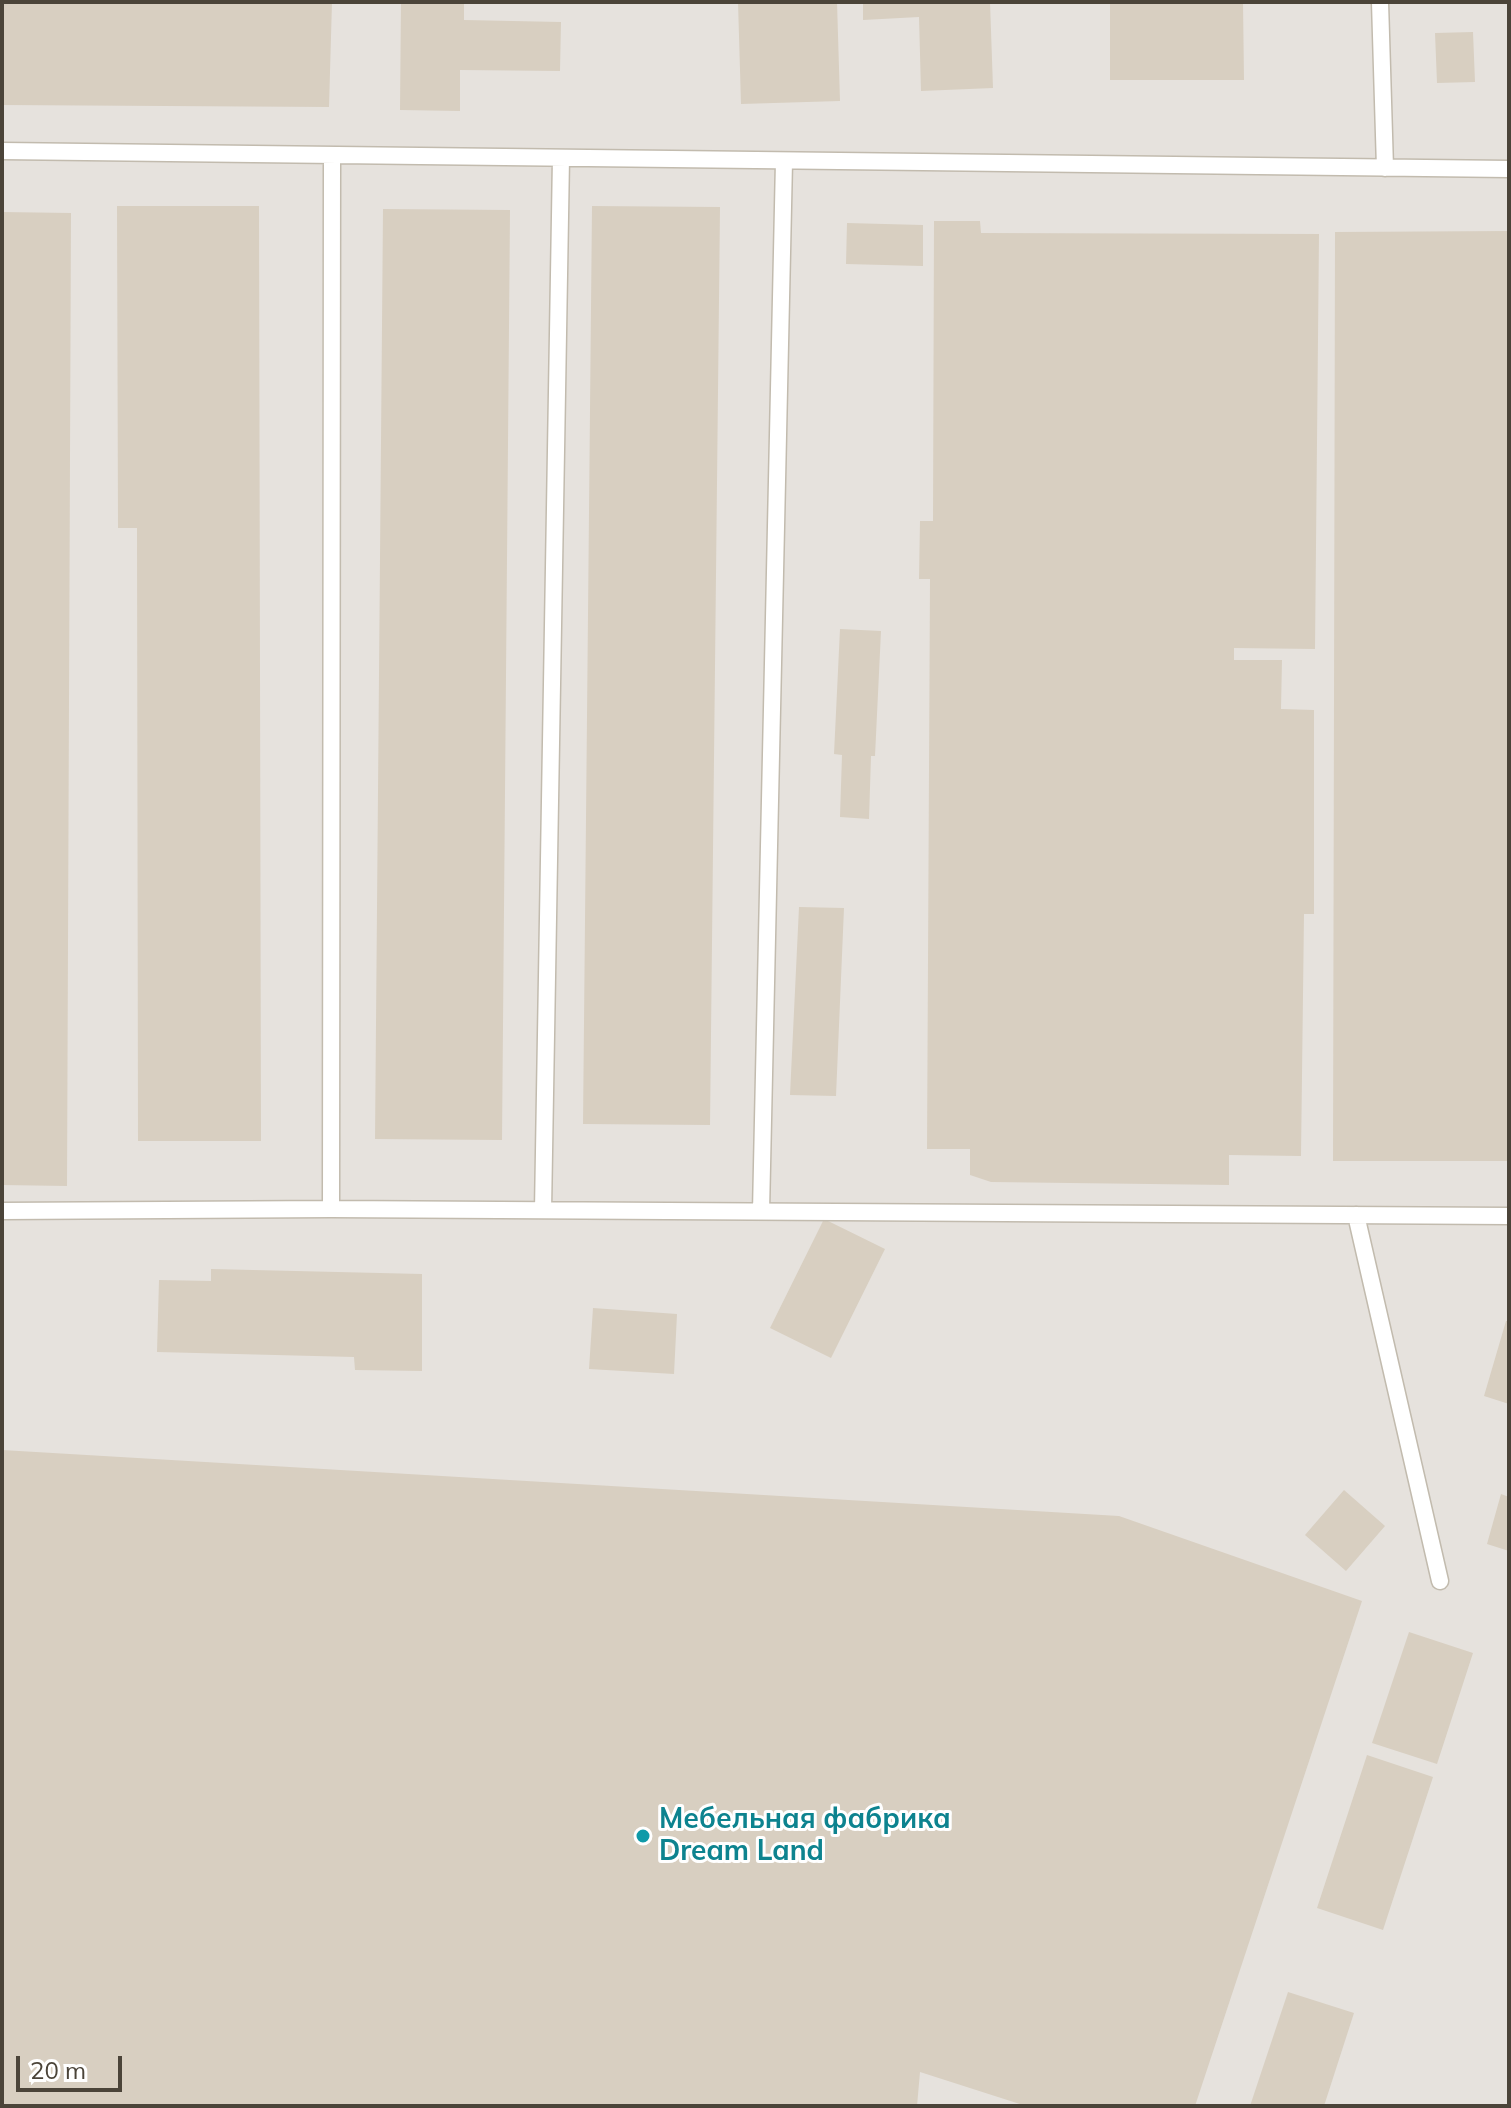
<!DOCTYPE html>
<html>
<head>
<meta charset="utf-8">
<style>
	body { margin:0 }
	#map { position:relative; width:1511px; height:2108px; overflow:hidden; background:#f6f3ec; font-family:Mulish,sans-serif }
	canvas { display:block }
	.frame { position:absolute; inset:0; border:4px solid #4b4439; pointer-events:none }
	.scale { position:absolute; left:16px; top:2056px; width:106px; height:36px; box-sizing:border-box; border:4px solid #4b4439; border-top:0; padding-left:10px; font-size:24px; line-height:28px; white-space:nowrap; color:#4b4439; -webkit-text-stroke:6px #fff; paint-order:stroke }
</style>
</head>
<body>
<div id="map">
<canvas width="1511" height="2108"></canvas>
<div class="frame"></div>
<div class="scale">20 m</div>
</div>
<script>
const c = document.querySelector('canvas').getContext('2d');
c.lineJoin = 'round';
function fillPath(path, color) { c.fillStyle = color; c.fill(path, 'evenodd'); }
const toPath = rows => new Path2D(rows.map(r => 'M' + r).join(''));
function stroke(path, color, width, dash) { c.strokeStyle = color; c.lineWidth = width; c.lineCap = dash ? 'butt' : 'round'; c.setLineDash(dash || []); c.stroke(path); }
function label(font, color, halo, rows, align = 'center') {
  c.font = font + ' Mulish,sans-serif'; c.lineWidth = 6; c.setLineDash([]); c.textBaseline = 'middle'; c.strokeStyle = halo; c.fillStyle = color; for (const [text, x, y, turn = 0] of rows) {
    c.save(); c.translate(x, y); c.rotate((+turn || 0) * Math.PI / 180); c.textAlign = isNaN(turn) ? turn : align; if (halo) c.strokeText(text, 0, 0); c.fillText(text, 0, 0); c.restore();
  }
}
fillPath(toPath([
	[2,2,1509,2,1509,2106,2,2106]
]), '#e6e2dd');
fillPath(toPath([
	[2,2,332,2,329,107,2,105],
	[401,2,464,2,464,20,561,22,560,71,460,70,460,111,400,110],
	[738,2,837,2,840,101,741,104],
	[863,2,990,2,993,88,921,91,919,17,863,20],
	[1110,2,1243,2,1244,80,1110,80],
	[1473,32,1475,82,1437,83,1435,33],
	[117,206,259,206,261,1141,138,1141,137,528,118,528],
	[592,206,720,207,710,1125,583,1124],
	[383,209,510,210,502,1140,375,1139],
	[2,212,71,213,67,1186,2,1185],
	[934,221,980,221,981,233,1319,234,1315,649,1234,648,1234,660,1282,660,1281,709,1314,710,1314,914,1304,914,1301,1156,1229,1155,1229,1185,991,1182,970,1175,970,1149,927,1149,930,579,919,579,920,521,933,521],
	[847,223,923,225,923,266,846,264],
	[1509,231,1509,1161,1333,1161,1335,232],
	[840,629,881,631,875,756,871,756,869,819,840,817,842,755,834,754],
	[799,907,844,908,836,1096,790,1095],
	[824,1219,885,1249,831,1358,770,1328],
	[211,1269,422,1274,422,1371,355,1370,354,1357,157,1352,159,1280,211,1281],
	[593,1308,677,1314,674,1374,589,1369],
	[1506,1321,1509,1321,1509,1404,1484,1396],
	[2,1450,1119,1516,1362,1601,1195,2106,1026,2106,920,2072,917,2106,2,2106],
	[1344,1490,1385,1526,1346,1571,1305,1535],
	[1501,1494,1509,1497,1509,1551,1487,1544],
	[1409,1632,1473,1653,1437,1764,1372,1743],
	[1367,1755,1433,1777,1383,1930,1317,1908],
	[1288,1992,1354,2013,1324,2106,1250,2106]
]), '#d8cfc1');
const service = toPath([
	[1380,2,1385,168],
	[2,151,1509,169],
	[331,1209,332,155],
	[543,1210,561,158],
	[2,1211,331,1209,1509,1216],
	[761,1211,784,161],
	[1356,1215,1440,1581]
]);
stroke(service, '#c2bbae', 19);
stroke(service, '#fff', 16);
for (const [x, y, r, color] of [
	[643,1836,8,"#0f9aa8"]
]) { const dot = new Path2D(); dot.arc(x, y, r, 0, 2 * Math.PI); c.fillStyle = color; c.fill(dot); stroke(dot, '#fff', 3); }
label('bold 28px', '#0d838f', '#fff', [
	["Мебельная фабрика",659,1820],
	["Dream Land",659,1852]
], 'left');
</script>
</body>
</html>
